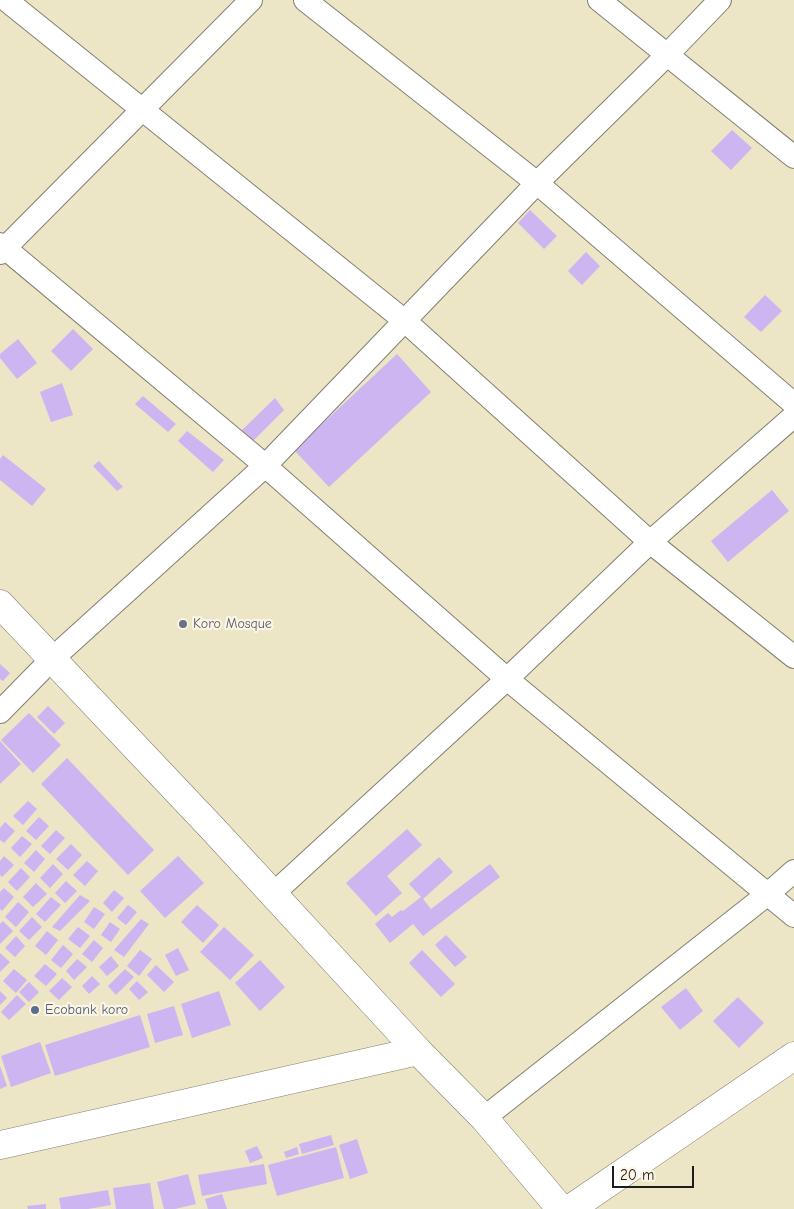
<!DOCTYPE html>
<html>
<head>
<meta charset="utf-8">
<style>
	body { margin:0 }
	#map { position:relative; width:794px; height:1209px; overflow:hidden; background:#ece5c6; font-family:"Comic Neue",sans-serif }
	canvas { display:block }
	.scale { position:absolute; left:612px; top:1166px; width:82px; height:22px; box-sizing:border-box; border:2px solid #1c1c1c; border-top:0; padding-left:6px; font-size:15px; line-height:18px; white-space:nowrap; color:#1c1c1c; -webkit-text-stroke:4px #fcf5e5; paint-order:stroke }
</style>
</head>
<body>
<div id="map">
<canvas width="794" height="1209"></canvas>
<div class="scale">20 m</div>
</div>
<script>
const c = document.querySelector('canvas').getContext('2d');
c.lineJoin = 'round';
function fillPath(path, color) { c.fillStyle = color; c.fill(path, 'evenodd'); }
const toPath = rows => new Path2D(rows.map(r => 'M' + r).join(''));
function stroke(path, color, width, dash) { c.strokeStyle = color; c.lineWidth = width; c.lineCap = dash ? 'butt' : 'round'; c.setLineDash(dash || []); c.stroke(path); }
function label(font, color, halo, rows, align = 'center') {
  c.font = font + ' "Comic Neue",sans-serif'; c.lineWidth = 4.5; c.setLineDash([]); c.textBaseline = 'middle'; c.strokeStyle = halo; c.fillStyle = color; for (const [text, x, y, turn = 0] of rows) {
    c.save(); c.translate(x, y); c.rotate((+turn || 0) * Math.PI / 180); c.textAlign = isNaN(turn) ? turn : align; if (halo) c.strokeText(text, 0, 0); c.fillText(text, 0, 0); c.restore();
  }
}
fillPath(toPath([
	[732,130,752,148,731,170,711,151],
	[530,210,557,236,544,249,518,223],
	[586,252,600,266,582,285,568,271],
	[765,295,782,311,761,332,744,317],
	[73,329,93,349,71,371,51,351],
	[18,339,37,363,17,379,0,358,0,354],
	[397,354,431,392,329,487,294,450],
	[62,383,73,415,51,422,40,392],
	[143,396,176,424,168,432,135,404],
	[275,398,284,410,251,443,240,432],
	[187,431,224,460,213,472,178,441],
	[3,455,46,489,32,506,0,480,0,459],
	[99,461,123,487,117,491,93,466],
	[772,490,789,511,728,562,711,541],
	[0,664,10,673,3,681,0,679],
	[48,706,65,723,54,734,37,717],
	[29,713,61,745,33,773,1,740],
	[0,741,21,764,0,784],
	[67,758,154,850,128,875,41,784],
	[28,801,37,809,23,825,13,816],
	[39,817,49,826,36,840,26,831],
	[5,822,15,831,4,843,0,840,0,828],
	[407,829,422,845,387,876,402,893,376,916,346,883],
	[56,830,65,838,50,854,41,846],
	[22,836,32,844,20,857,11,848],
	[71,844,82,855,68,870,56,859],
	[36,850,45,859,34,872,24,863],
	[4,856,14,865,2,877,0,875,0,861],
	[178,856,204,883,165,918,140,891],
	[439,857,453,872,423,899,431,909,490,864,500,877,423,936,413,924,390,943,375,924,388,913,392,917,401,910,403,911,421,897,409,884],
	[87,861,98,871,85,886,73,875],
	[53,864,63,874,50,888,40,878],
	[21,868,30,877,17,891,8,882],
	[66,881,77,891,65,903,55,893],
	[36,883,47,894,33,907,23,897],
	[4,888,14,897,2,911,0,909,0,892],
	[114,890,124,898,112,912,103,903],
	[80,895,90,901,60,931,52,927],
	[51,897,61,905,45,922,36,914],
	[18,902,29,912,16,927,5,917],
	[128,905,137,912,126,925,117,918],
	[197,905,219,925,203,943,181,922],
	[94,907,105,914,94,929,84,922],
	[32,917,42,927,29,940,19,931],
	[141,919,149,924,124,957,114,950],
	[3,921,13,931,0,944,0,924],
	[110,922,120,929,111,942,101,935],
	[78,927,90,936,80,948,68,939],
	[224,927,254,955,230,980,200,952],
	[47,931,58,940,46,955,35,946],
	[446,935,467,957,455,967,435,945],
	[16,936,25,946,15,957,5,948],
	[94,940,103,948,92,962,82,954],
	[63,945,73,954,61,968,51,960],
	[178,948,189,970,176,976,165,955],
	[140,950,152,959,139,976,127,966],
	[422,950,455,984,441,997,409,963],
	[0,953,10,962,0,972],
	[111,956,119,966,107,976,99,967],
	[77,959,87,967,74,980,66,971],
	[260,960,285,987,260,1011,235,983],
	[45,964,57,974,46,986,34,976],
	[156,965,174,982,164,992,147,975],
	[14,969,27,980,16,993,3,981],
	[125,969,134,977,116,995,108,986],
	[92,976,100,984,89,994,82,986],
	[62,978,72,987,59,1000,49,991],
	[137,981,148,992,139,1000,129,989],
	[29,982,39,992,29,1002,19,992],
	[686,988,703,1011,680,1030,661,1007],
	[0,991,7,998,0,1005],
	[219,991,231,1025,192,1038,181,1004],
	[17,995,26,1004,9,1020,1,1012],
	[738,997,764,1023,739,1048,713,1021],
	[174,1006,183,1035,155,1043,147,1014],
	[140,1015,150,1047,55,1076,45,1045],
	[40,1042,51,1073,11,1087,1,1056],
	[0,1066,7,1086,0,1089],
	[331,1135,334,1145,302,1154,299,1144],
	[357,1139,368,1173,350,1179,339,1145],
	[257,1146,263,1158,250,1163,245,1151],
	[297,1147,299,1154,286,1158,284,1152],
	[336,1147,344,1178,277,1196,268,1165],
	[264,1164,267,1184,202,1196,198,1175],
	[188,1174,196,1204,175,1209,164,1209,157,1182],
	[150,1183,154,1209,116,1209,113,1188],
	[108,1190,111,1205,88,1209,61,1209,59,1198],
	[222,1194,227,1209,208,1209,205,1199],
	[46,1204,46,1209,28,1209,27,1206]
]), '#ccb5f1');
const minor = toPath([
	[6,0,405,321,650,542,794,657],
	[305,0,537,183,794,404],
	[599,0,794,157],
	[0,244,254,456,507,679,794,916],
	[0,253,251,0],
	[0,712,52,659,265,466,537,183,666,56,720,0],
	[273,894,507,679,650,542,794,416],
	[484,1118,769,893,794,871]
]);
const tertiary = toPath([
	[0,604,213,829,418,1051],
	[570,1209,794,1056]
]);
const primary = toPath([
	[0,1145,418,1051,484,1118,561,1209]
]);
stroke(minor, '#848071', 24);
stroke(tertiary, '#848071', 29);
stroke(primary, '#848071', 29);
stroke(minor, '#fff', 22);
stroke(tertiary, '#fff', 28);
stroke(primary, '#fff', 28);
for (const [x, y, r, color] of [
	[183,624,5,"#6b7280"],
	[35,1010,5,"#5c6f8a"]
]) { const dot = new Path2D(); dot.arc(x, y, r, 0, 2 * Math.PI); c.fillStyle = color; c.fill(dot); stroke(dot, '#fcf5e5', 2); }
label('14px', '#5b616d', '#fcf5e5', [
	["Koro Mosque",193,624]
], 'left');
label('14px', '#4e5e75', '#fcf5e5', [
	["Ecobank koro",45,1010]
], 'left');
</script>
</body>
</html>
